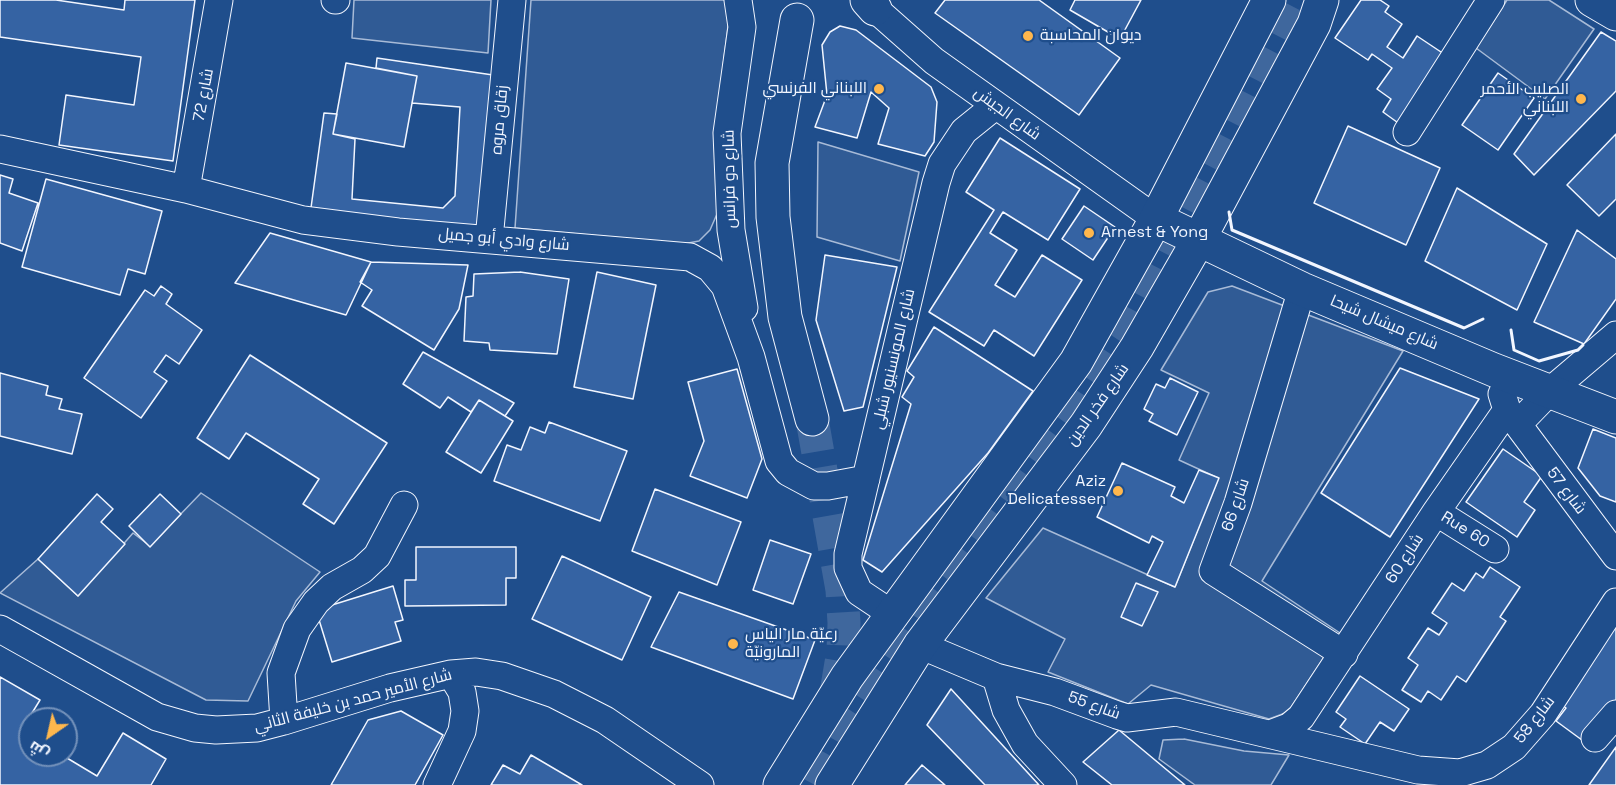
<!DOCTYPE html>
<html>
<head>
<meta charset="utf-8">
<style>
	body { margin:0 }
	#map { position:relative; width:1616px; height:785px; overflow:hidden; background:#1f4e8c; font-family:"Space Grotesk",Cairo,sans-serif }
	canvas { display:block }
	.north { position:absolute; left:18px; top:707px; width:60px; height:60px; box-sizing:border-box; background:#1f4e8c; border:2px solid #7391ba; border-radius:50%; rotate:214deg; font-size:16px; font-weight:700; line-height:24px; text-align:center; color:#f2f6ff }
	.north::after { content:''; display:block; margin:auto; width:21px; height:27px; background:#ffb74d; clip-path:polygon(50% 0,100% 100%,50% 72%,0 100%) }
</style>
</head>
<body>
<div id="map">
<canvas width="1616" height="785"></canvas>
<div class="north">ش</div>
</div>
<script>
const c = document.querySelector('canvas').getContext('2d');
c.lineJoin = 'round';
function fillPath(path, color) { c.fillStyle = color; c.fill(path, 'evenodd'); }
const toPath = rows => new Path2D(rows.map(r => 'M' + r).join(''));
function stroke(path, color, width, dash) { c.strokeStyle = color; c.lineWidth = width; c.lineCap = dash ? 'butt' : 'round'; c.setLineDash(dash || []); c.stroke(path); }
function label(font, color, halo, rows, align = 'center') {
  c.font = font + ' "Space Grotesk",Cairo,sans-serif'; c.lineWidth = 4.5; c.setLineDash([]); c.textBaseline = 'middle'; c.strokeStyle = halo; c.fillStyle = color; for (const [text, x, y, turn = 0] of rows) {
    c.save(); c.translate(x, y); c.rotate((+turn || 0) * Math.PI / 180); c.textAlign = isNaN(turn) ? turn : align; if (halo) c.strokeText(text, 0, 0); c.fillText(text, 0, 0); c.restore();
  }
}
const built = toPath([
	[354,0,491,0,488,53,352,38,354,0],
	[531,0,726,0,730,10,717,114,717,214,710,230,699,241,683,244,515,228,531,0],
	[1507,0,1549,0,1594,29,1545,99,1476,48,1507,0],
	[818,142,919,172,900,261,817,237,818,142],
	[1232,286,1403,351,1262,581,1340,633,1288,712,1269,719,1151,685,1128,704,1048,672,1065,639,986,598,1043,528,1175,587,1218,478,1179,460,1209,393,1161,370,1208,292,1232,286],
	[201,493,320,572,296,601,248,701,206,700,0,593,38,559,78,596,133,533,150,546,201,493],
	[1184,739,1244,751,1289,755,1271,785,1195,785,1159,759,1163,740,1184,739]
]);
fillPath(built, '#305b95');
stroke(built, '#a8bbd7', 1.5);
const building = toPath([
	[0,0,56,0,124,10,125,0,195,0,173,161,59,145,66,95,134,105,141,57,0,37,0,0],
	[945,0,1039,0,1120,58,1079,115,935,13,945,0],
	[1075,0,1141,0,1120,39,1070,10,1075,0],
	[1361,0,1380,0,1389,6,1385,12,1402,24,1387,47,1403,58,1417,36,1447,56,1401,125,1383,112,1391,99,1377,89,1392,68,1372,54,1368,60,1335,38,1361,0],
	[840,26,856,30,931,87,937,102,934,142,925,156,878,144,889,108,871,92,857,138,815,127,827,95,822,45,830,32,840,26],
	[1601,32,1616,41,1616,91,1534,175,1514,154,1601,32],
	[377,58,493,75,479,225,465,235,310,215,324,113,337,114,333,134,355,139,352,199,443,208,455,196,460,107,412,103,417,76,376,68,377,58],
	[346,63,417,76,404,147,333,134,346,63],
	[1498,73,1534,98,1498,150,1462,125,1498,73],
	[1348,126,1440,168,1406,245,1314,203,1348,126],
	[1616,134,1616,199,1599,216,1567,185,1616,134],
	[1000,138,1080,189,1048,240,1003,212,990,233,1017,250,995,285,1015,297,1042,255,1082,280,1034,356,994,330,984,346,929,312,994,210,966,192,1000,138],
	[0,175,13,179,9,193,38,203,22,251,0,243,0,175],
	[46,179,162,211,145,274,128,269,120,295,22,267,46,179],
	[1457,188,1547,244,1517,310,1425,261,1457,188],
	[1084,206,1115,227,1093,260,1062,239,1084,206],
	[1577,230,1616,259,1616,299,1584,344,1534,322,1577,230],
	[270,233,371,262,346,315,235,283,270,233],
	[825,255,897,267,863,407,844,411,816,320,825,255],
	[371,262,468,265,459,309,434,350,362,306,372,290,360,282,371,262],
	[520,272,569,279,557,354,490,350,489,343,464,341,466,297,473,296,474,274,520,272],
	[597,272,656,285,633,399,574,387,597,272],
	[161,286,172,294,166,304,202,330,179,364,166,355,154,372,167,381,141,418,84,378,145,290,154,296,161,286],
	[934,327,1033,391,988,453,882,572,863,560,911,404,902,397,914,377,907,371,934,327],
	[423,352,514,403,505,416,479,400,471,412,448,397,440,408,403,384,423,352],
	[250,355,387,443,334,524,303,504,319,479,246,433,229,459,197,438,250,355],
	[1400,368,1479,399,1390,537,1321,493,1400,368],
	[737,369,762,459,747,498,690,476,704,441,688,382,737,369],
	[0,373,48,386,46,395,62,399,59,409,82,414,72,454,0,436,0,373],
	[1170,378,1198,392,1177,435,1149,421,1153,414,1144,409,1156,384,1165,388,1170,378],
	[479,400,513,421,481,473,446,452,479,400],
	[549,422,627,451,600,521,494,481,507,445,521,450,530,427,545,433,549,422],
	[1593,429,1616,438,1616,502,1600,496,1578,468,1593,429],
	[1503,449,1542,476,1524,502,1535,510,1517,537,1466,502,1503,449],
	[1122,463,1175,487,1171,496,1184,503,1199,470,1219,478,1175,587,1147,575,1163,542,1152,536,1149,543,1097,517,1122,463],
	[655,489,741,522,717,585,632,551,655,489],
	[97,494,113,509,101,522,125,544,78,596,38,559,97,494],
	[160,494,181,514,150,547,129,526,160,494],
	[770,540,811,554,793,604,753,590,770,540],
	[416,547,516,547,516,578,506,578,506,605,405,606,405,580,416,580,416,547],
	[562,556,651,597,622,660,532,619,562,556],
	[1490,567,1520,587,1500,617,1506,621,1466,682,1457,676,1441,700,1428,691,1421,702,1402,690,1418,665,1408,658,1428,628,1439,635,1447,623,1432,613,1452,583,1464,591,1476,573,1483,578,1490,567],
	[1136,583,1158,592,1142,626,1121,617,1136,583],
	[393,586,403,620,395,622,401,641,332,662,316,610,393,586],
	[679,592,815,640,793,699,651,647,679,592],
	[1616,616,1616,700,1586,743,1556,721,1566,708,1559,703,1616,616],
	[1360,676,1409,709,1394,731,1380,722,1365,744,1340,727,1346,719,1336,712,1360,676],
	[0,677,40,700,21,731,30,736,30,755,62,755,97,776,123,733,166,759,151,785,0,785,0,677],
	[951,689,1039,785,985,785,927,725,951,689],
	[401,711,443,735,415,785,331,785,368,720,401,711],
	[1119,730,1185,785,1112,785,1083,762,1119,730],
	[1616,747,1616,785,1589,785,1616,747],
	[531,755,582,785,491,785,503,765,520,774,531,755],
	[922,765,945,785,905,785,922,765]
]);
fillPath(building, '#3563a3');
stroke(building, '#f2f6ff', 1.5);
stroke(toPath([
	[812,419,842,590,844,623,843,651,835,699],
	[815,785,841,737,936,591,1069,409,1119,333,1291,0]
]), '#3f679d', 33, [33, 16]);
const minor = toPath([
	[335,0,336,0],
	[738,0,742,27,727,133,731,230,744,308],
	[865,0,934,61,1156,219],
	[1407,132,1491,0],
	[0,149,186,189,303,220,398,232,690,257,710,268,725,286,751,357,779,461,788,472,814,486,828,486,866,479],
	[186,189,219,0],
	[489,239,512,0],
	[1302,289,1238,503,1213,571,1344,654],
	[1502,394,1507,410,1616,556],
	[1519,423,1549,392,1616,335],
	[1436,512,1495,549],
	[892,614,859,592,848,568,848,554,936,183,942,164,964,131,995,106],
	[0,629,157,717,195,728,216,730,257,728,284,721,390,688,451,674,476,672,502,676,554,694,605,720,700,785],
	[920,645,996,677,1055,692,1117,715,1127,718,1176,712,1418,770,1460,773,1487,765,1514,747,1543,714,1616,602],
	[996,677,1006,710,1025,744,1063,785],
	[284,721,281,673,297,629,316,602,332,587,362,570,377,556,404,505],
	[1273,733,1289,727,1301,717,1436,512,1507,410],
	[1595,738,1616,714],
	[437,785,462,731,465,711,462,692,451,674]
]);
const major = toPath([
	[1592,0,1616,14],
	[1156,219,1302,289,1494,370,1616,417],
	[780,785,847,677,1076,362,1156,219,1269,0],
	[832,785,920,645,1086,425,1137,347,1198,241,1314,24,1322,0]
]);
const highway = toPath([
	[867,0,875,9],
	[797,20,772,163,773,217,785,317,812,419]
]);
stroke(minor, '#f2f6ff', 29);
stroke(major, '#f2f6ff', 35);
stroke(highway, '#f2f6ff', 35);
stroke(minor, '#1f4e8c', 27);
stroke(major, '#1f4e8c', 33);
stroke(highway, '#1f4e8c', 33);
stroke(toPath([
	[1229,212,1232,230,1464,328,1483,319],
	[1511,330,1514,350,1539,361,1578,350,1583,345]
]), '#f2f6ff', 3);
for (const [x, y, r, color] of [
	[1028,36,6,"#ffb74d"],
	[879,89,6,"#ffb74d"],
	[1581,99,6,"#ffb74d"],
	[1089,233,6,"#ffb74d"],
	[1118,491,6,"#ffb74d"],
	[733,644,6,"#ffb74d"]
]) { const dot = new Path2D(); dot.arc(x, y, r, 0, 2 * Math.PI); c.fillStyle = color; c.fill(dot); stroke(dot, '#1f4e8c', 2); }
label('16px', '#f2f6ff', '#1f4e8c', [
	["ديوان المحاسبة",1040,36],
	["اللبناني الفرنسي",867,89,"right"],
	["الصليب الأحمر",1569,90,"right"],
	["اللبناني",1569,108,"right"],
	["Arnest & Yong",1101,233],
	["Aziz",1106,482,"right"],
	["Delicatessen",1106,500,"right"],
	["رعيّة مار الياس",745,635],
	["المارونيّة",745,653]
], 'left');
label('16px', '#f2f6ff', '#1f4e8c', [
	["شارع 72",204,95,-80],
	["شارع الجيش",1007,114,36],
	["زقاق مروه",500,120,-85],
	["شارع دو فرانس",730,179,-91],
	["شارع وادي أبو جميل",504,240,5],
	["شارع ميشال شيحا",1384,323,23],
	["شارع المونسنيور شبلي",894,359,-77],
	["شارع فخر الدين",1098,405,-55],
	["شارع 57",1566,491,53],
	["شارع 66",1236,505,-71],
	["Rue 60",1465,530,32],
	["شارع 60",1405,559,-57],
	["شارع الأمير حمد بن خليفة الثاني",353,701,-15],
	["شارع 55",1094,706,20],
	["شارع 58",1535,720,-52]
]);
</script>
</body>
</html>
